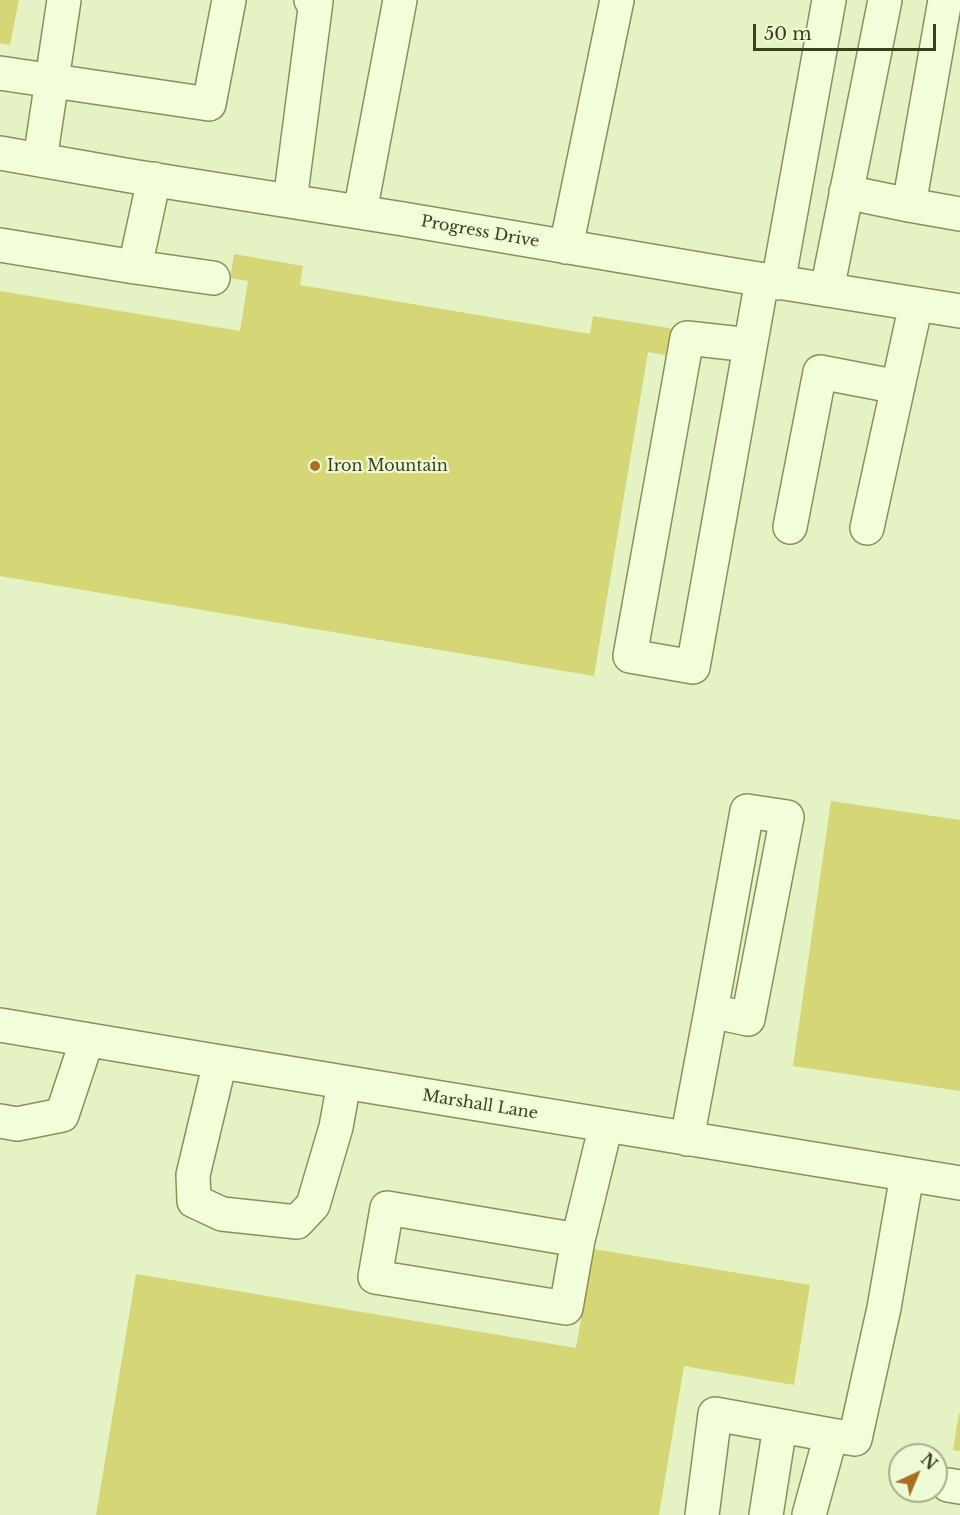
<!DOCTYPE html>
<html>
<head>
<meta charset="utf-8">
<style>
	body { margin:0 }
	#map { position:relative; width:960px; height:1515px; overflow:hidden; background:#e5f3c4; font-family:"Libre Baskerville",serif }
	canvas { display:block }
	.north { position:absolute; left:888px; top:1443px; width:60px; height:60px; box-sizing:border-box; background:#eefad5; border:2px solid #a7af8b; border-radius:50%; rotate:44deg; font-size:16px; font-weight:700; line-height:24px; text-align:center; color:#3c3f1d }
	.north::after { content:''; display:block; margin:auto; width:21px; height:27px; background:#a87020; clip-path:polygon(50% 0,100% 100%,50% 72%,0 100%) }
	.scale { position:absolute; left:753px; top:24px; width:183px; height:27px; box-sizing:border-box; border:3px solid #3c3f1d; border-top:0; padding-left:8px; font-size:18px; line-height:21px; white-space:nowrap; color:#3c3f1d; -webkit-text-stroke:4px #eefad5; paint-order:stroke }
</style>
</head>
<body>
<div id="map">
<canvas width="960" height="1515"></canvas>
<div class="north">N</div>
<div class="scale">50 m</div>
</div>
<script>
const c = document.querySelector('canvas').getContext('2d');
c.lineJoin = 'round';
function fillPath(path, color) { c.fillStyle = color; c.fill(path, 'evenodd'); }
const toPath = rows => new Path2D(rows.map(r => 'M' + r).join(''));
function stroke(path, color, width, dash) { c.strokeStyle = color; c.lineWidth = width; c.lineCap = dash ? 'butt' : 'round'; c.setLineDash(dash || []); c.stroke(path); }
function label(font, color, halo, rows, align = 'center') {
  c.font = font + ' "Libre Baskerville",serif'; c.lineWidth = 4.5; c.setLineDash([]); c.textBaseline = 'middle'; c.strokeStyle = halo; c.fillStyle = color; for (const [text, x, y, turn = 0] of rows) {
    c.save(); c.translate(x, y); c.rotate((+turn || 0) * Math.PI / 180); c.textAlign = isNaN(turn) ? turn : align; if (halo) c.strokeText(text, 0, 0); c.fillText(text, 0, 0); c.restore();
  }
}
fillPath(toPath([
	[0,0,19,0,10,45,0,43],
	[234,254,303,266,300,285,590,334,593,316,675,329,670,356,648,352,594,676,0,576,0,291,240,331,248,281,230,278],
	[831,801,960,820,960,1091,793,1066],
	[593,1249,810,1285,794,1385,684,1366,659,1515,96,1515,136,1274,576,1348],
	[959,1413,960,1414,960,1451,953,1450]
]), '#d5d675');
const minor = toPath([
	[945,0,909,205,960,214],
	[0,73,209,104,229,0],
	[0,153,131,176,403,219,740,276,960,311],
	[40,160,64,0],
	[846,192,909,205],
	[290,201,316,1,311,0],
	[360,212,400,0],
	[0,245,135,267,154,179],
	[566,247,617,0],
	[135,267,213,278],
	[778,283,829,0],
	[827,290,885,0],
	[750,345,687,338,630,656,693,667,762,280],
	[790,527,820,372,898,387],
	[867,528,916,304],
	[0,1025,197,1058,960,1183],
	[220,1062,193,1175,194,1201,222,1214,297,1222,313,1205,336,1127,344,1083],
	[0,1121,17,1124,62,1115,87,1040],
	[687,1139,711,1011,747,811,787,817,748,1019,711,1011],
	[578,1240,566,1308,375,1277,387,1208,578,1240,606,1125],
	[948,1485,960,1487],
	[702,1515,715,1414,831,1435],
	[766,1515,780,1426],
	[809,1515,831,1435,855,1439,884,1308,907,1175]
]);
stroke(minor, '#8a9157', 36);
stroke(minor, '#f2fdd9', 33);
for (const [x, y, r, color] of [
	[315,466,6,"#a87020"]
]) { const dot = new Path2D(); dot.arc(x, y, r, 0, 2 * Math.PI); c.fillStyle = color; c.fill(dot); stroke(dot, '#eefad5', 2); }
label('16px', '#3c3f1d', '#eefad5', [
	["Progress Drive",480,232,10],
	["Marshall Lane",480,1105,9]
]);
label('16px', '#3c3f1d', '#eefad5', [
	["Iron Mountain",327,466]
], 'left');
</script>
</body>
</html>
